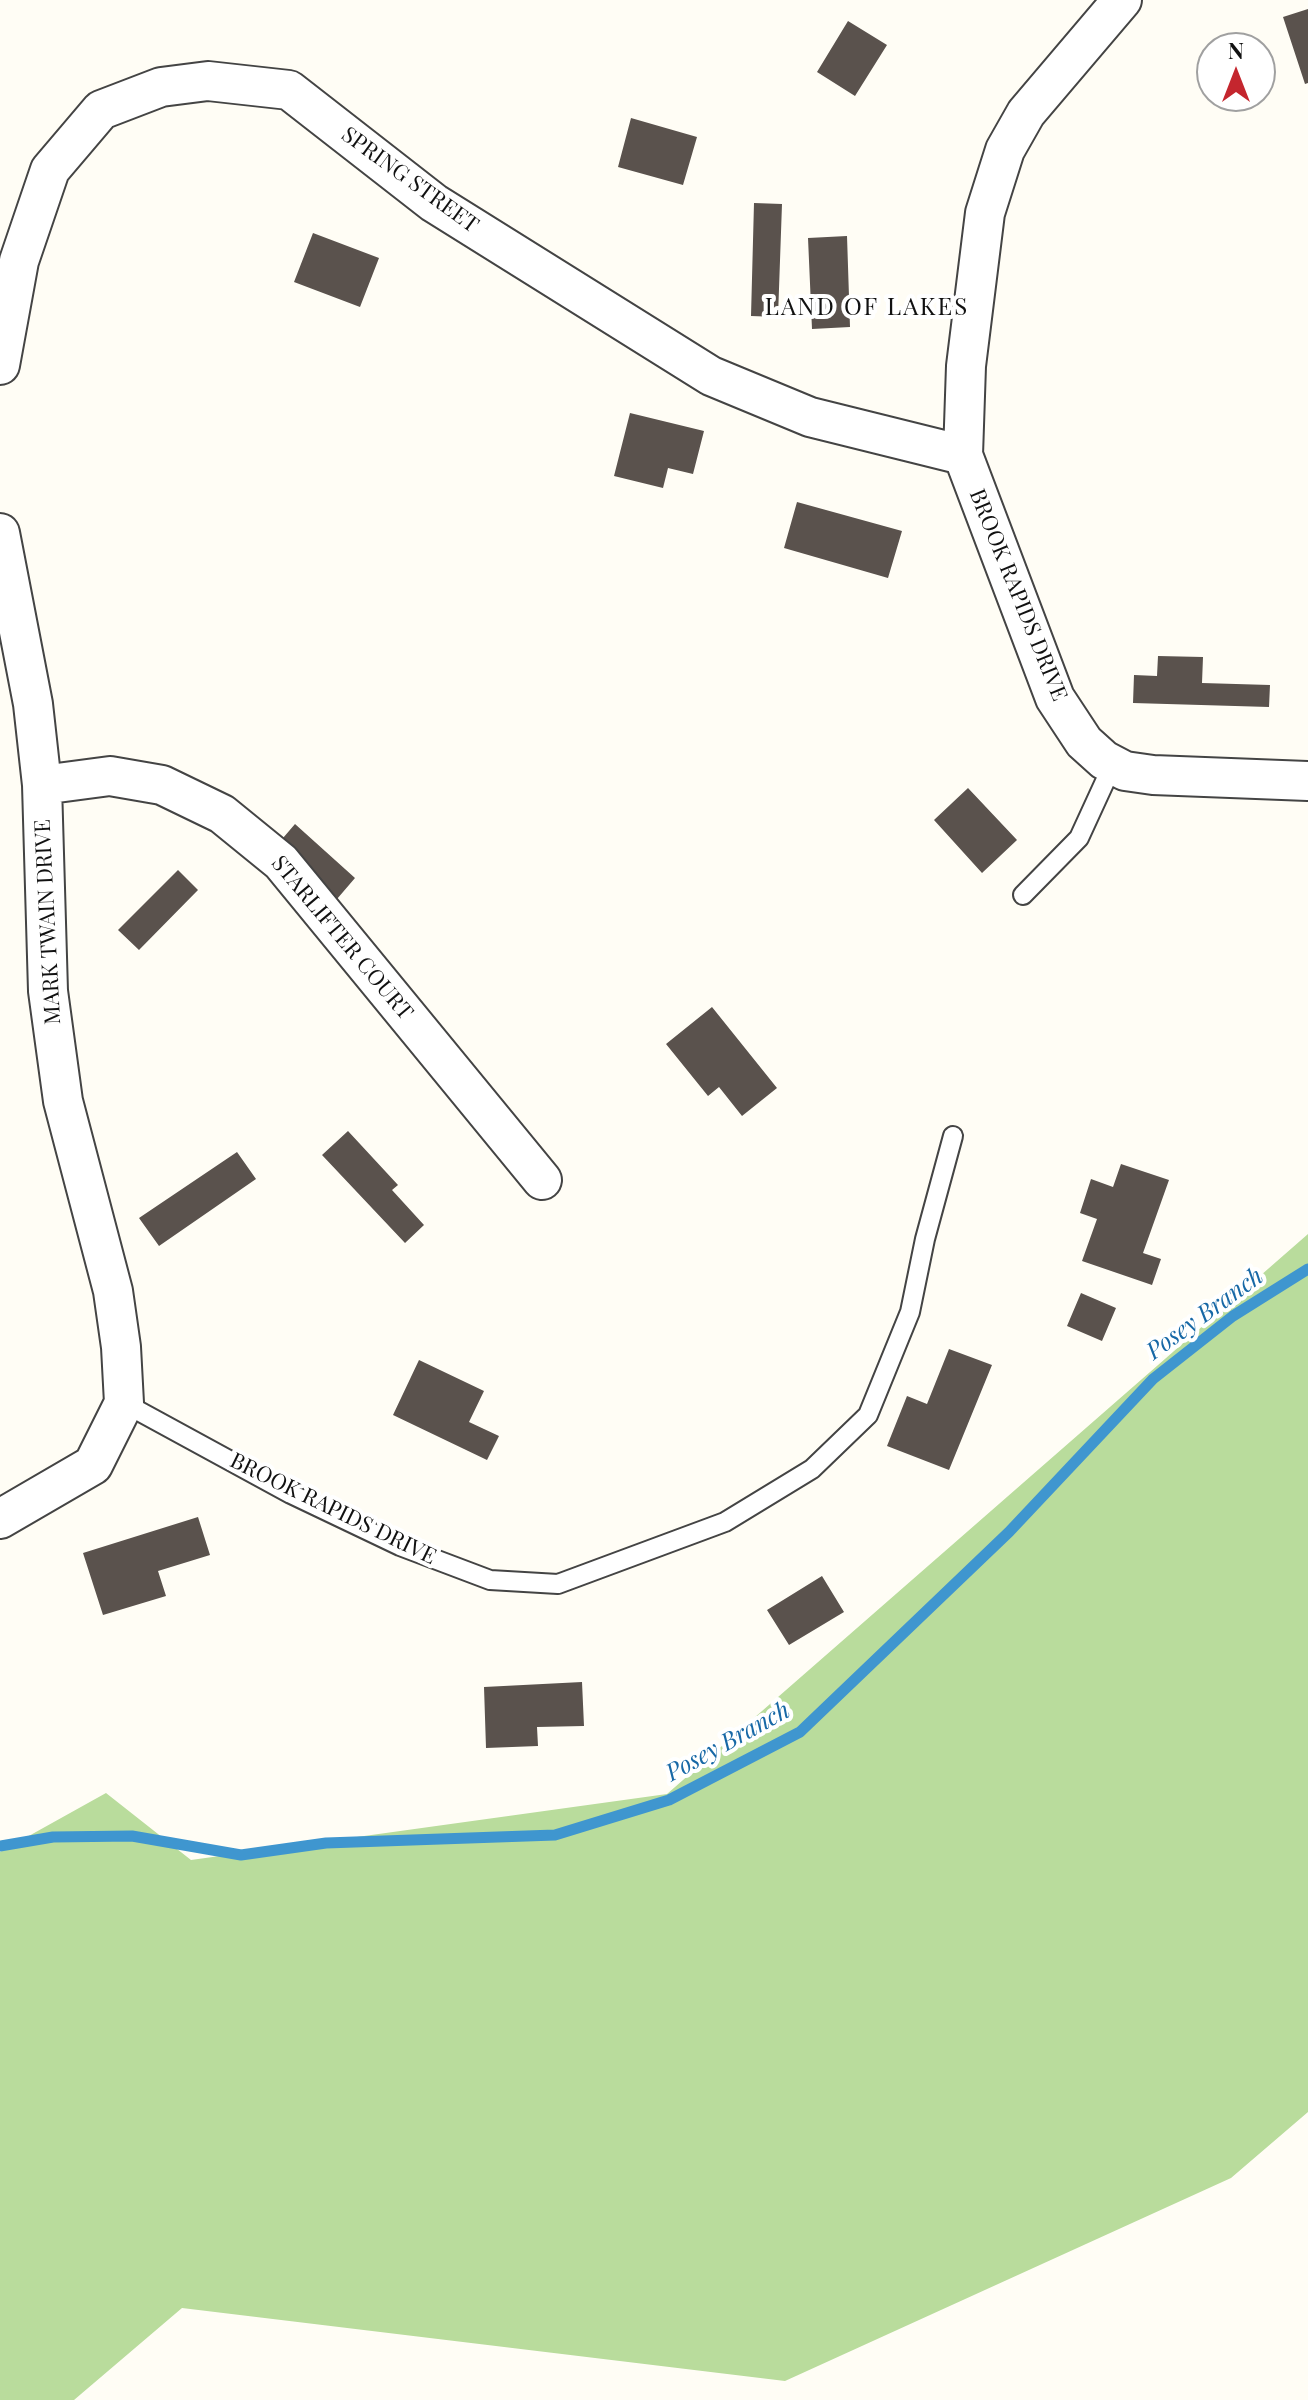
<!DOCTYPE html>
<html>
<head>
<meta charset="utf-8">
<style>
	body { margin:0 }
	#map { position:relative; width:1308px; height:2400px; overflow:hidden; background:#fffdf5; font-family:"Playfair Display",serif }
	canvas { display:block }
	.north { position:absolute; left:1196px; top:32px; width:80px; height:80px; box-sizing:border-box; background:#fff; border:2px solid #a0a0a0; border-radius:50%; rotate:0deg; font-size:22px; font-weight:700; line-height:32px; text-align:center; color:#111 }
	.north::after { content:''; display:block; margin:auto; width:28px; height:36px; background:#c4262e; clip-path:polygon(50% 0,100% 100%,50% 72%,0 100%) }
</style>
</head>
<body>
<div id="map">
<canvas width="1308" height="2400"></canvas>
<div class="north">N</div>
</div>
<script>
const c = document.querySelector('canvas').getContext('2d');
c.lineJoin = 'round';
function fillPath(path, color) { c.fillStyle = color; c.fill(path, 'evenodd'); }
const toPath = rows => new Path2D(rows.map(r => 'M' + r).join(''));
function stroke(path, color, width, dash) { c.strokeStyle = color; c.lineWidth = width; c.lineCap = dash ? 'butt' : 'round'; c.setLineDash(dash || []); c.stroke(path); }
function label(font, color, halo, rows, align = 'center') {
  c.font = font + ' "Playfair Display",serif'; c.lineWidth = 8; c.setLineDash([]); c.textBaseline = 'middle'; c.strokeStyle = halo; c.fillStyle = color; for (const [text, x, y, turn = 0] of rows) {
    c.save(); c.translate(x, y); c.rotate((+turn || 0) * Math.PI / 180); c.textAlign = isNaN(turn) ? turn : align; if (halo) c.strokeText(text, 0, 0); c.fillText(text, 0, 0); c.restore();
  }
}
fillPath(toPath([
	[1308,1234,1308,2112,1231,2178,785,2381,182,2308,74,2400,0,2400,0,1852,106,1793,191,1860,667,1794]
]), '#b9dc9c');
stroke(toPath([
	[0,1846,53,1837,132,1836,241,1855,326,1843,555,1835,669,1800,800,1732,1009,1532,1153,1379,1233,1316,1308,1269]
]), '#3f96cf', 11);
fillPath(toPath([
	[1308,9,1308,83,1305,84,1283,17],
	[848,21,887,45,855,96,817,72],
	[631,118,697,137,683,185,618,167],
	[754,203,782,204,778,317,751,316],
	[313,233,379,258,360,307,294,282],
	[847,236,850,327,812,329,808,238],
	[630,413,704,431,693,474,668,468,663,488,614,476],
	[797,502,902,531,888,578,784,548],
	[1158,656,1203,657,1202,683,1270,685,1269,707,1133,703,1134,675,1157,676],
	[968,788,1017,840,982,873,934,820],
	[295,824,355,878,337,899,277,845],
	[178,870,198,890,139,950,118,930],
	[712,1007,777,1088,742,1116,719,1087,708,1096,666,1044],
	[348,1131,398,1185,392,1190,424,1225,405,1243,322,1155],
	[237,1152,256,1179,159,1246,139,1218],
	[1121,1164,1169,1180,1143,1253,1161,1259,1152,1285,1082,1261,1097,1219,1080,1213,1091,1179,1113,1187],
	[1081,1293,1116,1308,1102,1341,1067,1326],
	[949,1349,992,1365,949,1470,887,1446,907,1396,927,1404],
	[419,1360,484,1391,469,1422,499,1436,487,1460,393,1415],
	[198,1517,210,1555,158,1571,166,1596,103,1615,83,1553],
	[822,1576,844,1612,789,1645,767,1610],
	[582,1682,584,1726,537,1727,538,1746,486,1748,484,1687]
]), '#5a524d');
const service = toPath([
	[1023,895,1079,838,1113,764],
	[124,1403,291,1494,400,1546,490,1580,558,1584,725,1522,812,1469,868,1415,910,1312,925,1239,953,1136]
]);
const minor = toPath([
	[1122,0,1026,113,1005,150,985,213,966,366,963,455,1055,698,1084,742,1104,760,1125,771,1153,775,1308,781],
	[0,365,19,261,50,170,101,110,161,87,208,81,289,90,434,203,711,376,810,417,963,455],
	[0,533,33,704,42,785,48,991,63,1101,113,1291,121,1347,124,1403,93,1465,0,1519],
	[42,785,110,776,162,785,222,814,281,862,542,1180]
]);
stroke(service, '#444', 22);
stroke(minor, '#444', 42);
stroke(service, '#fff', 18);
stroke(minor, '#fff', 38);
label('22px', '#111', '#fff', [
	["SPRING STREET",410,180,36],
	["BROOK RAPIDS DRIVE",1018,595,68],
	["MARK TWAIN DRIVE",48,922,-93],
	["STARLIFTER COURT",342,938,50],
	["BROOK RAPIDS DRIVE",333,1509,26]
]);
c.letterSpacing = '2px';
label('24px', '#111', '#fff', [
	["LAND OF LAKES",867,308]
]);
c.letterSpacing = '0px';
label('italic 24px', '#1768a6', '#fff', [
	["Posey Branch",1205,1314,-36],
	["Posey Branch",728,1742,-29]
]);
</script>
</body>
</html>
